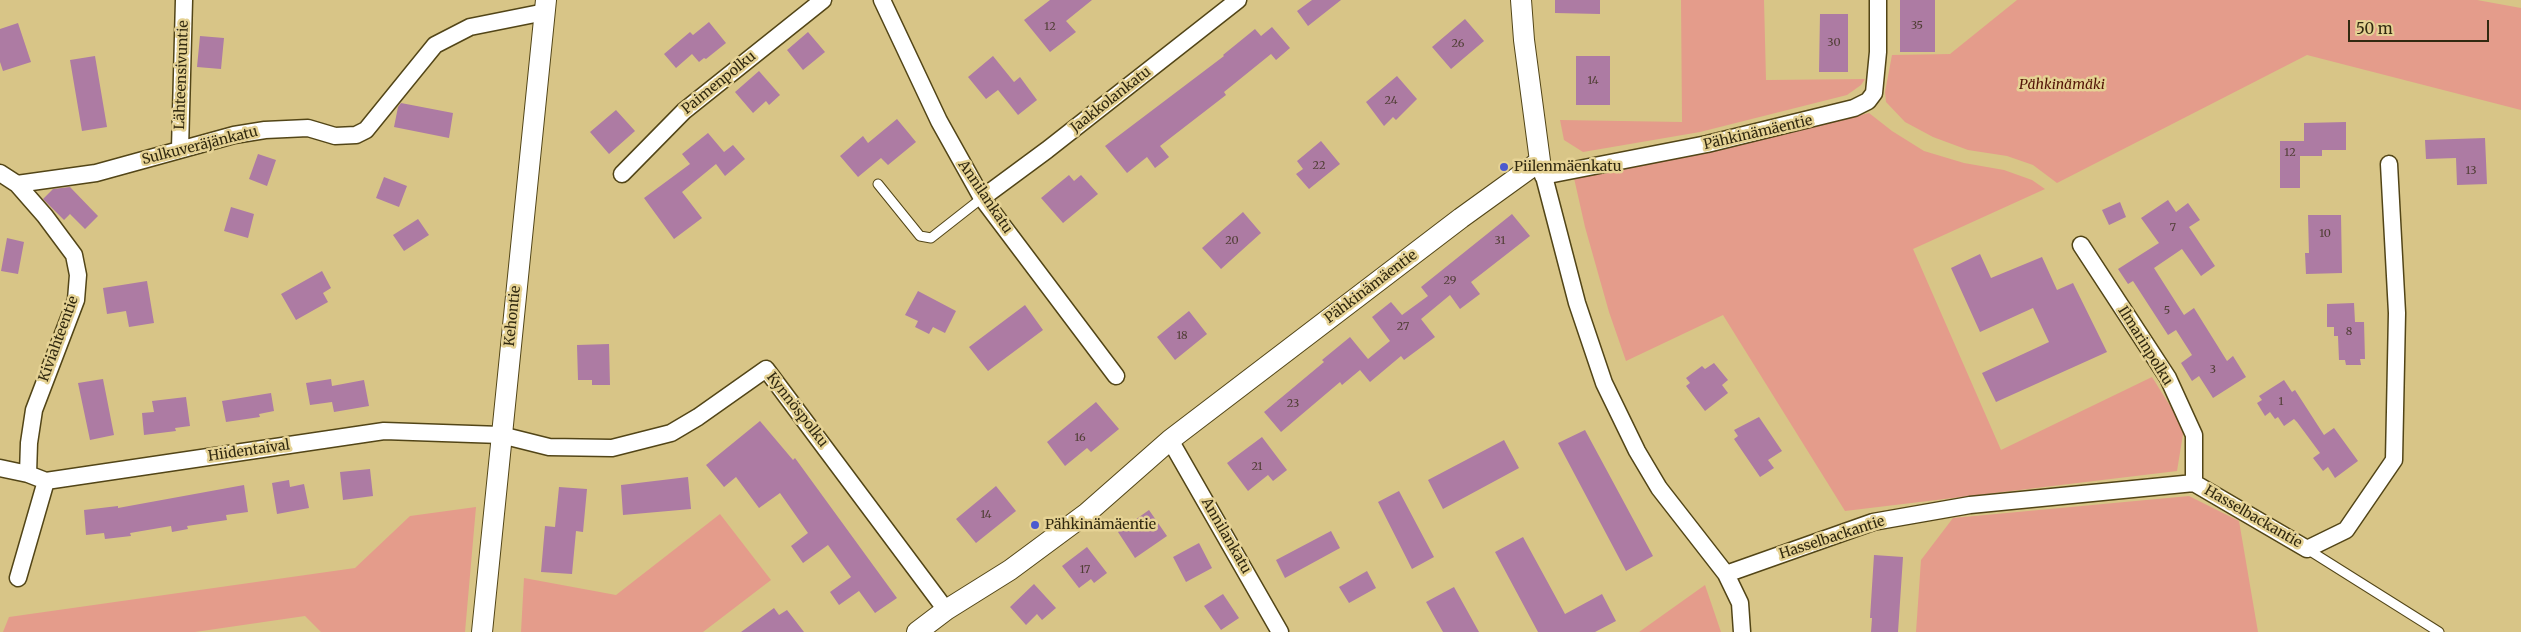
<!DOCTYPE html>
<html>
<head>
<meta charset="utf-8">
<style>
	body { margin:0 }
	#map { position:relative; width:2521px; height:632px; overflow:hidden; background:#d8c587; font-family:Merriweather,serif }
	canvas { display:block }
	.scale { position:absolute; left:2348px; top:20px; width:141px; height:22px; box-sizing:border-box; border:2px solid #312910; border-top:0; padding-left:6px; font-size:15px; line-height:18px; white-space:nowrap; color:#312910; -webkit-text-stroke:4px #e5d294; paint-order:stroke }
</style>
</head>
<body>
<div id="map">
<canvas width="2521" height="632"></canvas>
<div class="scale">50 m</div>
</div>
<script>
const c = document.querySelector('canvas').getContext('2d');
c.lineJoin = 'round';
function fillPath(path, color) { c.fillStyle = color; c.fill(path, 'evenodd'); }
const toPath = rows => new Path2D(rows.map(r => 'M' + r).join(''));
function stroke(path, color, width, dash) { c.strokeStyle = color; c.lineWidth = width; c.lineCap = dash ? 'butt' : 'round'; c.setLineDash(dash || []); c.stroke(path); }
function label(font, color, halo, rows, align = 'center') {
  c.font = font + ' Merriweather,serif'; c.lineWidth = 5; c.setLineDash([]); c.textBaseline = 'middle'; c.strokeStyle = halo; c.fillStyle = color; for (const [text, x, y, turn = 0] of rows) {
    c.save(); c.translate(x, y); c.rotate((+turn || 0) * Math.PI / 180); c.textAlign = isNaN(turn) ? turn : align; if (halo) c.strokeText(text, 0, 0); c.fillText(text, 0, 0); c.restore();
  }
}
fillPath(toPath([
	[1681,0,1764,0,1766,80,1865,79,1861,85,1847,95,1700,132,1583,152,1564,140,1560,120,1682,122],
	[2017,0,2477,0,2521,8,2521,110,2307,55,2057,183,2033,165,2007,156,1968,150,1933,137,1905,122,1886,102,1885,92,1892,55,1950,54],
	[1869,113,1892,131,1924,151,1964,163,2004,170,2032,180,2045,189,1913,249,2001,450,2152,377,2184,428,2177,471,1845,511,1723,315,1626,361,1609,312,1585,227,1574,178,1656,163],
	[2189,496,2239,521,2258,632,1916,632,1921,560,1953,518],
	[476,507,465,632,321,632,305,616,195,632,3,632,9,617,355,568,410,516],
	[720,514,771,580,703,632,521,632,524,578,616,595],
	[1705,585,1721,632,1639,632]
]), '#e49c8b');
fillPath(toPath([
	[1050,0,1092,0,1066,21,1076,32,1050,52,1024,20],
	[1312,0,1341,0,1308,26,1297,11],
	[1555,0,1600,0,1600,14,1555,13],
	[1900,0,1935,0,1935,52,1900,52],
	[1820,14,1848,14,1848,72,1819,72],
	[1465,19,1484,41,1451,69,1432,47],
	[709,22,726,43,706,59,704,58,699,62,692,54,676,68,664,54,690,32,693,35],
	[18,23,31,62,3,71,0,62,0,29],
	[1272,27,1290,48,1276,60,1271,54,1224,92,1226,95,1160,146,1169,157,1155,168,1147,157,1127,173,1105,146,1224,56,1223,55,1255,29,1261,36],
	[808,32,825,52,803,70,787,50],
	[200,36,224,38,221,69,197,67],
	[95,56,107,127,82,131,70,60],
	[993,56,1014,82,1020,77,1037,100,1018,115,998,90,986,99,968,77],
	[1576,56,1610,56,1610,105,1576,105],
	[759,71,780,95,769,105,766,101,753,113,735,92],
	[1397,76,1417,99,1396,120,1393,117,1384,126,1366,102],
	[401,103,453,113,449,138,394,127,398,107],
	[616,110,635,131,609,154,590,132],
	[897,119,916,142,888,165,881,158,858,177,840,156,863,136,868,143],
	[2346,122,2346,150,2322,150,2322,156,2300,156,2300,188,2280,188,2280,141,2304,141,2304,123],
	[708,133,724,152,733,145,745,159,725,176,716,164,682,192,702,218,674,239,644,198,690,164,682,154],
	[2485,138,2487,184,2457,185,2456,158,2426,159,2425,140],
	[1321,141,1340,164,1309,189,1296,174,1303,169,1297,161],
	[258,154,276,160,267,186,249,179],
	[1069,175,1074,181,1081,175,1098,194,1063,223,1041,198],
	[384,177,407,186,399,207,376,198],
	[70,187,98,216,85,229,70,214,64,220,43,199,53,189],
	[2168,200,2176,212,2188,203,2200,220,2189,227,2215,266,2201,276,2182,249,2154,268,2184,315,2194,308,2227,361,2233,356,2246,377,2213,398,2199,376,2192,381,2181,363,2192,355,2176,330,2168,335,2133,281,2128,284,2118,269,2159,243,2141,218],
	[2120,202,2126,217,2109,225,2102,210],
	[231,207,254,214,248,238,224,231],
	[1243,212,1261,233,1221,269,1202,248],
	[1512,214,1530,236,1471,282,1480,294,1460,309,1450,295,1421,319,1435,337,1404,360,1401,356,1370,382,1360,370,1342,385,1340,382,1281,432,1264,412,1324,362,1322,360,1350,337,1368,359,1390,341,1372,317,1391,302,1402,315,1428,296,1421,287],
	[2308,215,2341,215,2342,273,2306,274,2305,253,2309,253],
	[418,219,429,235,404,251,393,235],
	[7,238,24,242,18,274,1,271],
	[1980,254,1991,278,2042,257,2057,290,2073,283,2107,352,1996,402,1982,373,2049,342,2033,308,1980,332,1951,268],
	[322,271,331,288,323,293,328,302,296,320,281,294],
	[147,281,154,323,129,327,126,311,107,314,103,288],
	[918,291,956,311,945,333,933,327,929,334,915,327,918,321,905,315],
	[2354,303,2355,322,2364,322,2365,359,2360,359,2361,365,2346,365,2345,360,2339,360,2338,336,2334,336,2334,327,2327,327,2327,304],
	[1025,305,1043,330,988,371,969,347],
	[1189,311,1207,334,1175,360,1157,337],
	[609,344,610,385,592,385,592,380,578,380,577,345],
	[1714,363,1728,380,1722,385,1728,393,1705,411,1686,386,1690,383,1686,378,1702,366,1705,369],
	[103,379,114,435,90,440,78,383],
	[331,379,332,386,364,380,369,406,334,412,332,402,310,405,306,383],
	[2284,380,2292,392,2295,390,2324,435,2334,428,2358,461,2335,478,2328,467,2323,471,2313,458,2320,453,2297,422,2294,419,2284,426,2278,417,2275,419,2270,412,2265,416,2257,403,2262,400,2259,396],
	[271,393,274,411,259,414,260,417,226,422,222,401],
	[186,397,190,426,175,428,176,431,144,435,142,413,154,412,152,401],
	[1096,402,1119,429,1091,452,1087,448,1065,466,1047,442],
	[1759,417,1782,451,1768,460,1774,468,1760,477,1734,439,1738,436,1734,430],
	[760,421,793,460,795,458,897,598,875,613,859,591,839,605,830,592,851,577,828,545,803,563,791,546,808,533,780,493,759,508,736,477,724,487,706,465],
	[1585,430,1653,556,1626,571,1558,443],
	[1262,437,1287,470,1273,481,1268,475,1248,491,1227,463],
	[1504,440,1519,468,1443,509,1428,480],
	[370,469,373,496,343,500,340,472],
	[688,477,691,509,623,515,621,485],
	[289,480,290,487,304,484,309,508,277,514,272,483],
	[244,485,248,512,226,515,227,520,187,526,188,529,172,532,171,526,130,533,131,536,105,539,104,533,86,535,84,510,118,506,118,508],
	[996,486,1016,511,976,543,956,519],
	[559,487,587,489,583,532,576,531,572,574,541,572,545,526,555,527],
	[1399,491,1434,557,1412,569,1378,502],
	[1149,510,1167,536,1135,558,1118,532],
	[1331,531,1340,548,1285,578,1276,560],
	[1523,537,1565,614,1602,594,1616,621,1595,632,1538,632,1495,552],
	[1199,543,1212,568,1186,582,1173,557],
	[1087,547,1107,573,1094,583,1091,579,1079,588,1062,566],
	[1874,555,1903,557,1898,632,1871,632,1872,618,1870,618],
	[1367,571,1376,588,1349,603,1339,587],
	[1034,584,1056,608,1042,620,1037,614,1026,625,1010,607],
	[1454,587,1479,632,1443,632,1426,602],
	[1223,594,1239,618,1221,630,1204,606],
	[774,608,779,615,787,610,804,632,741,632]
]), '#ad7ba3');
const service = toPath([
	[878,184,920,236,931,238,982,198],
	[2307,549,2439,632]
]);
const minor = toPath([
	[882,0,939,121,982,198,1116,376],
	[180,149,184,0],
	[1540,161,1577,303,1604,383,1637,451,1659,488,1726,574,1740,603,1742,632],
	[0,173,17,184,45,216,74,255,78,275,76,300,34,410,29,443,28,474],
	[622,174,684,111,823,0],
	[1543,176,1707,144,1854,108,1868,101,1874,93,1878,52,1878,0],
	[17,184,96,173,234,135,265,130,308,128,335,136,356,135,366,130,435,45,470,27,545,12],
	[982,198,1047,150,1238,0],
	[2081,245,2168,378,2194,435,2194,483],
	[1170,440,1280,632],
	[0,468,28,474,46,481,384,431,501,435,549,447,612,448,671,433,698,417,766,369,946,610],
	[1726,574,1873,522,1970,505,2194,483,2307,549,2346,530,2394,460,2397,313,2389,164],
	[18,578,46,481]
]);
const tertiary = toPath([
	[482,632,546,0],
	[917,632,946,610,1010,570,1087,513,1170,440,1461,218,1540,161,1524,40,1521,0]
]);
stroke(service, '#524517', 11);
stroke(minor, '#524517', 19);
stroke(tertiary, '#524517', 22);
stroke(service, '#fff', 9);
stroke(minor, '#fff', 16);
stroke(tertiary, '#fff', 20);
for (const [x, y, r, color] of [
	[1504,167,5,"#4c5acf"],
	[1035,525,5,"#4c5acf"]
]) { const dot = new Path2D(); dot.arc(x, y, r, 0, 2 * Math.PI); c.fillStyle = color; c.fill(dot); stroke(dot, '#e5d294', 2); }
label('11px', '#503e35', null, [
	["35",1917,26],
	["12",1050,27],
	["30",1834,43],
	["26",1458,44],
	["14",1593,81],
	["24",1391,101],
	["12",2290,153],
	["22",1319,166],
	["13",2471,171],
	["7",2173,228],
	["10",2325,234],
	["20",1232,241],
	["31",1500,241],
	["29",1450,281],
	["5",2167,311],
	["27",1403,327],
	["8",2349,332],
	["18",1182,336],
	["3",2213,370],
	["1",2281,402],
	["23",1293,404],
	["16",1080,438],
	["21",1257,467],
	["14",986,515],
	["17",1085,570]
]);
label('14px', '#312910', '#e5d294', [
	["Lähteensivuntie",182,75,-88],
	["Paimenpolku",719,83,-39],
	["Jaakkolankatu",1111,100,-38],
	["Pähkinämäentie",1758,133,-13],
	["Sulkuveräjänkatu",200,146,-14],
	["Annilankatu",985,197,56],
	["Pähkinämäentie",1371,287,-37],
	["Kehontie",513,316,-84],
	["Kiviahteentie",59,339,-70],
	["Ilmarinpolku",2145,346,58],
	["Kynnöspolku",797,410,52],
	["Hiidentaival",249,451,-8],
	["Hasselbackantie",2253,517,30],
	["Annilankatu",1226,536,60],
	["Hasselbackantie",1832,538,-18]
]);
label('italic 14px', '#531306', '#e5d294', [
	["Pähkinämäki",2062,85]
]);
label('14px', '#312910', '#e5d294', [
	["Piilenmäenkatu",1514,167],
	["Pähkinämäentie",1045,525]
], 'left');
</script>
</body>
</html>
